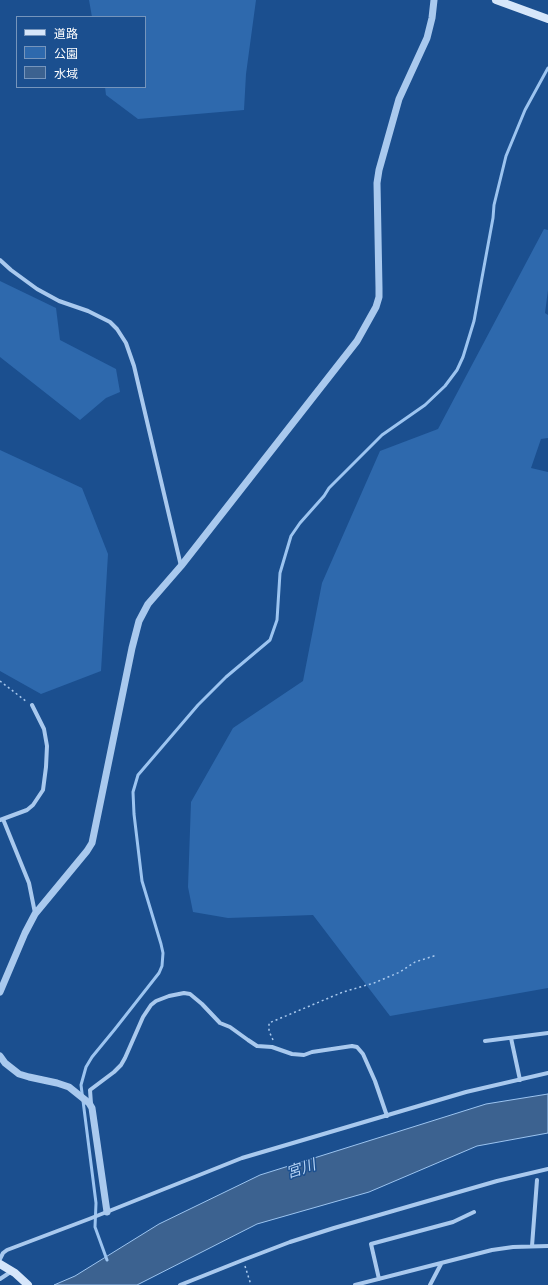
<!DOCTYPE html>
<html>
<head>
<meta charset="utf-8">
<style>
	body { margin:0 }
	#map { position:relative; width:548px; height:1285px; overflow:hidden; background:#1b4f8f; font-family:"Asap Condensed","Noto Sans JP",sans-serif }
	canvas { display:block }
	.legend { position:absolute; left:16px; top:16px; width:130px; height:72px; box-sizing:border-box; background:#1b4f8f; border:1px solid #7695bc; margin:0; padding:5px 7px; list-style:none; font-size:12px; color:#fff }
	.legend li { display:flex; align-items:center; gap:8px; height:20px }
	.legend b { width:20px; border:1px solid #7695bc }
</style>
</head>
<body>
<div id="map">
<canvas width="548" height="1285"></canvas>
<ul class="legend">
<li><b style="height:5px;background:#d6e6fa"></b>道路</li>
<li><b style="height:11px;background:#2e69ad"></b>公園</li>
<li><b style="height:11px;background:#3c6290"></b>水域</li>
</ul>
</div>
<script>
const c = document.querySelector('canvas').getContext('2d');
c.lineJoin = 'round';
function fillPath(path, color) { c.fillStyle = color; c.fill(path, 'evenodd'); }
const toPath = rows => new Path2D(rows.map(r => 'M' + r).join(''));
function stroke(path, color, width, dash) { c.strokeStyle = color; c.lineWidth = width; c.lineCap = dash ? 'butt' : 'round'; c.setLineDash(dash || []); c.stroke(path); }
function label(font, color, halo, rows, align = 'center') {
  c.font = font + ' "Asap Condensed","Noto Sans JP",sans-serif'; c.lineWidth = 3; c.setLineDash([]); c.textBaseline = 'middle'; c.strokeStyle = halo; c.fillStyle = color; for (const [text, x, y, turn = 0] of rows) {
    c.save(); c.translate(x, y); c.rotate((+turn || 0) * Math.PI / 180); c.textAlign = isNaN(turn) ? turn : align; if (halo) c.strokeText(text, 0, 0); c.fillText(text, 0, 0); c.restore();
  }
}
fillPath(toPath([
	[89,0,256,0,246,74,244,110,138,119,106,95,105,87,145,87,145,17,92,17],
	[544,229,548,230,548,290,545,313,548,315,548,438,541,439,531,468,548,472,548,988,390,1016,313,915,228,918,193,912,188,887,191,802,233,728,303,681,322,583,380,451,438,429],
	[0,281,56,308,60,340,116,369,120,392,106,398,80,420,0,357],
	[0,450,82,488,108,554,101,671,41,694,0,671]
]), '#2e69ad');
const water = toPath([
	[548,1094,548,1133,477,1146,369,1192,257,1224,137,1285,54,1285,75,1276,159,1224,260,1175,486,1104,548,1094]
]);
fillPath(water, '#3c6290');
stroke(water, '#9cc4f0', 1);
stroke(toPath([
	[107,1260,95,1227,96,1203,81,1085,86,1067,92,1057,115,1029,159,973,162,966,163,953,161,944,142,881,134,814,133,792,138,775,198,705,226,677,270,640,277,620,280,573,291,536,300,523,324,496,329,488,382,435,425,405,445,386,457,370,463,357,474,321,493,218,494,205,506,156,525,110,548,68]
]), '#9cc4f0', 3);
stroke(toPath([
	[0,681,27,702],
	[273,1040,269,1031,269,1023,343,992,374,983,400,972,415,962,437,955],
	[245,1266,251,1285]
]), '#a9c9ee', 1.5, [2, 3]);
stroke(toPath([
	[0,260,11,270,37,289,59,301,88,311,110,322,117,329,126,343,134,366,181,566],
	[3,819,29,883,35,913],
	[0,820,27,810,33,805,43,790,46,767,47,746,44,729,32,705],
	[511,1038,520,1080],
	[485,1041,548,1033],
	[91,1104,90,1090,114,1072,121,1065,125,1058,143,1017,151,1005,156,1001,169,996,184,993,190,994,202,1004,220,1023,230,1027,248,1040,257,1046,272,1047,292,1054,304,1055,312,1052,352,1046,357,1047,363,1054,375,1081,387,1116],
	[532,1246,537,1180],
	[0,1259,3,1253,7,1250,89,1219,242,1158,466,1092,548,1073],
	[0,1279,12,1271],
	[379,1279,371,1244,453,1222,474,1212],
	[180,1285,243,1260,290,1242,334,1228,497,1181,548,1169],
	[355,1285,492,1250,513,1247,548,1246],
	[430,1285,441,1264]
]), '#a9c9ee', 4);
stroke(toPath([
	[0,992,25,933,35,914,87,851,92,843,132,648,139,621,148,604,181,566,357,341,376,307,379,297,379,288,377,183,379,170,399,99,427,38,432,18,434,0],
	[0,1056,5,1063,19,1074,29,1077,57,1083,69,1087,89,1103,92,1108,107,1212]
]), '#a9c9ee', 7);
stroke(toPath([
	[496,0,548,19],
	[0,1264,15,1273,28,1285]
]), '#d6e6fa', 8);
label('italic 15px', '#b5d3f5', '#1b4f8f', [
	["宮川",301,1169,-19]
]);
</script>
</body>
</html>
